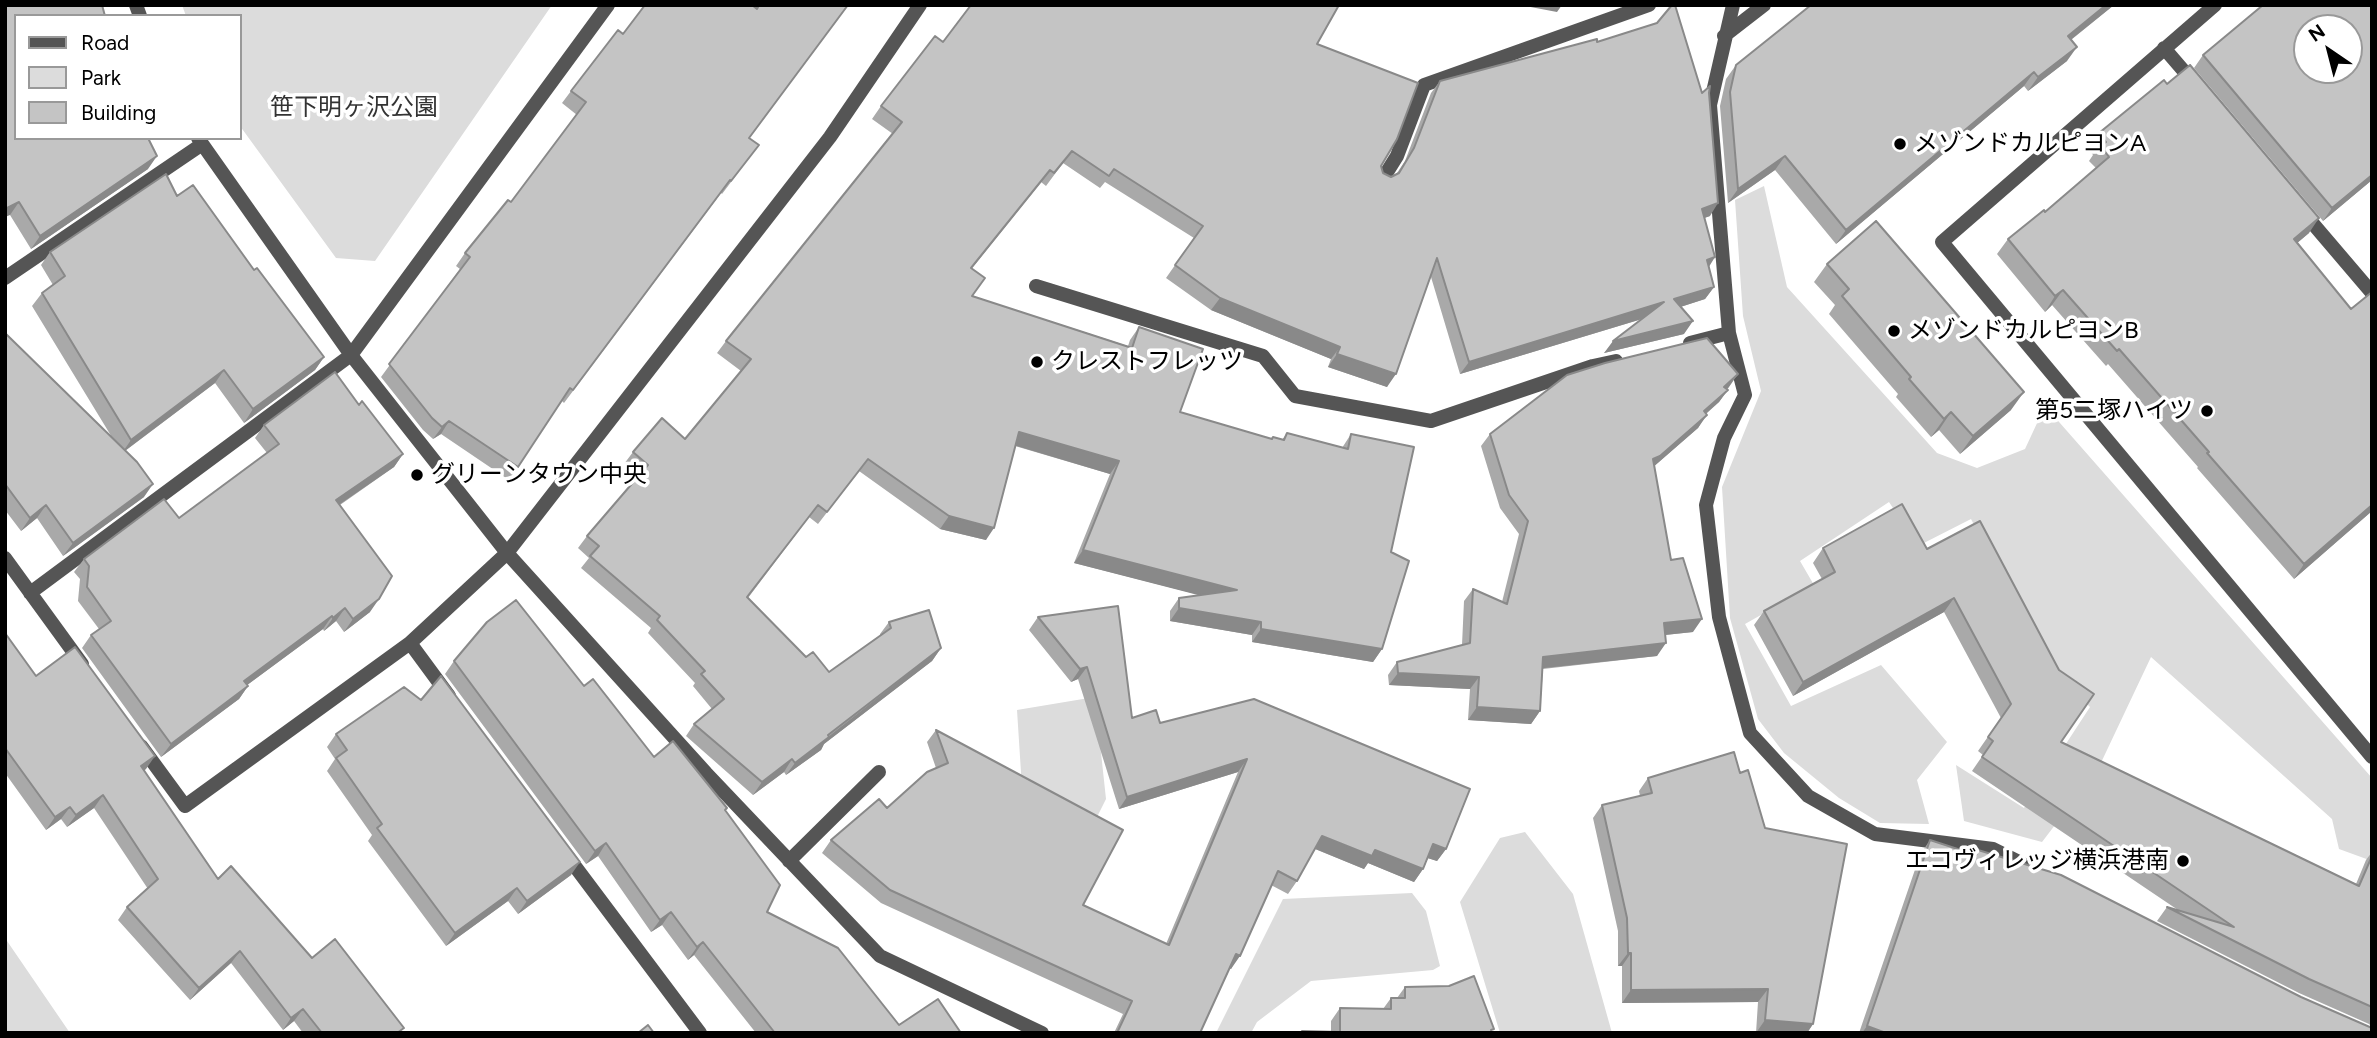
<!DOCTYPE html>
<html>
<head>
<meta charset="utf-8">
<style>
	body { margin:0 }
	#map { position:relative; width:2377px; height:1038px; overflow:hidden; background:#fff; font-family:Figtree,sans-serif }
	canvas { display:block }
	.frame { position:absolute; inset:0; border:7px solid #000; pointer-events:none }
	.legend { position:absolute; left:14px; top:14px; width:228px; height:126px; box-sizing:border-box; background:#fff; border:2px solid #999; margin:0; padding:9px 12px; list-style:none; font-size:21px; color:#000 }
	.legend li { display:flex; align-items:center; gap:14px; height:35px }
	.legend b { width:35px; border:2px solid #999 }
	.north { position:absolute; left:2293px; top:14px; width:70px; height:70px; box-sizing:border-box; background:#fff; border:2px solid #999; border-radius:50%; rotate:325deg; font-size:19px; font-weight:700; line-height:28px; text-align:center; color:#000 }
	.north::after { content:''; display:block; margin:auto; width:24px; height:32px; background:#000; clip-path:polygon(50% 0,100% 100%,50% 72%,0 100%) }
</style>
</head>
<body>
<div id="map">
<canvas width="2377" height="1038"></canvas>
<div class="frame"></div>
<ul class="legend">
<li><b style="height:9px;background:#555"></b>Road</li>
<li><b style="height:19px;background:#dcdcdc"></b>Park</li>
<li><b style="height:19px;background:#c4c4c4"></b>Building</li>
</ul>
<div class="north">N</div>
</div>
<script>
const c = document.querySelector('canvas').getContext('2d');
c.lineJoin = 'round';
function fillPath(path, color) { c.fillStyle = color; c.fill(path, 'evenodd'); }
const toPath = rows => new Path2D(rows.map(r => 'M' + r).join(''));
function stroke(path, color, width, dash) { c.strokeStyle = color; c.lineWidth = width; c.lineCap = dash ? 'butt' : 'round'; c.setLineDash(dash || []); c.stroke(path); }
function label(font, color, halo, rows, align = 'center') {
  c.font = font + ' Figtree,"Noto Sans JP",sans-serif'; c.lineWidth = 7; c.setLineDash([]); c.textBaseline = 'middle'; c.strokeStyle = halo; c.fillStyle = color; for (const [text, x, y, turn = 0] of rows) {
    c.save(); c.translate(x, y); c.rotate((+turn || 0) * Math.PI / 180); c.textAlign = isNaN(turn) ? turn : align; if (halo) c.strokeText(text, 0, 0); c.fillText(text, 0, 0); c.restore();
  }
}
fillPath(toPath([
	[182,5,552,5,375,261,336,258,240,126,240,16,186,16],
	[1764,186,1787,287,1937,453,1977,468,2025,449,2045,406,2372,778,2372,861,2339,849,2332,819,2151,657,2098,769,2042,842,1964,821,1956,765,2024,808,2090,707,2046,664,1971,519,1918,546,1889,502,1800,561,1814,585,1745,624,1791,706,1881,665,1947,742,1917,780,1929,824,1880,823,1839,798,1784,753,1758,719,1730,618,1722,487,1761,391,1743,316,1735,200],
	[1095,697,1106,799,1094,823,1022,788,1017,710],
	[1525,832,1573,894,1612,1033,1500,1033,1460,902,1500,838],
	[1412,893,1426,911,1440,966,1433,970,1311,981,1257,1022,1251,1033,1216,1033,1283,899],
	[5,938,70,1033,5,1033]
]), '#dcdcdc');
stroke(toPath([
	[136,5,140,16],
	[2215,5,1942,242,2372,757],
	[1724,36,1764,5],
	[2164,48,2195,84],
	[198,138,351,355,507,553,706,773,880,956,1042,1033],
	[1382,180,1397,156,1424,85,1649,5],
	[2303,212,2372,293],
	[5,278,201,145],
	[1036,286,1263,356,1295,396,1431,421,1593,366,1616,361],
	[1729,333,1745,395,1724,438,1706,505,1719,617,1750,733,1808,796,1875,834,1993,849,2033,869],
	[1690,343,1729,333,1710,105,1733,5],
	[5,558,82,664],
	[30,593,351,355,608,5],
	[410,643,449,696],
	[141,746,185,806,410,643,507,553,830,137,920,5],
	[565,853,700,1033],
	[789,861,879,772]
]), '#555', 14);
fillPath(toPath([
	[1808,5,2114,5,2071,40,2067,61,2028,91,2024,86,1836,244,1775,170,1728,203,1720,106,1726,79,1736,65,1809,7],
	[2372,5,2372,180,2323,221,2194,68,2203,55],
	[16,16,148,169,31,249,10,215],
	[943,42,1317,44,1381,166,1383,173,1391,177,1397,173,1405,161,1431,93,1440,81,1597,42,1702,93,1709,93,1710,216,1704,218,1709,267,1714,287,1705,299,1680,307,1684,334,1604,353,1642,319,1460,374,1431,277,1387,387,1328,367,1331,359,1211,310,1166,278,1194,238,1105,182,1100,188,1063,163,1046,186,1041,182,972,268,972,296,1128,346,1130,340,1139,327,1180,412,1271,439,1273,437,1282,440,1287,433,1342,448,1351,434,1391,552,1382,649,1373,662,1252,642,1252,635,1170,621,1170,611,1179,598,1200,595,1074,563,1110,474,1015,446,986,540,940,529,859,471,818,524,809,517,748,598,806,657,829,672,880,636,880,634,889,622,941,648,932,661,824,744,821,750,786,775,784,772,753,795,686,736,694,724,712,709,693,686,695,683,648,633,651,628,581,568,589,558,578,548,587,536,638,476,624,464,633,452,685,439,741,371,717,353,726,341,893,134,872,119,881,106],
	[571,91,749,138,759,145,722,194,721,193,564,403,562,401,509,480,441,434,433,439,423,430,381,377,460,269,456,266,465,253,511,202,577,115,562,103],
	[2099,133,2309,233,2297,243,2372,511,2294,579,2197,468,2198,467,2108,364,2106,366,2052,305,2045,312,1997,254,2008,239,2045,212,2096,168,2089,161,2093,155,2088,148],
	[177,196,254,270,324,357,315,370,244,423,215,383,125,451,144,497,63,556,37,518,21,531,5,510,5,333,113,439,32,306,42,293,53,285,41,265,50,252],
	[1827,264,2011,410,1960,454,1939,430,1931,437,1896,397,1898,394,1829,314,1835,305,1814,282],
	[1729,387,1719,402,1706,414,1698,428,1654,466,1671,560,1693,632,1665,635,1657,656,1543,669,1540,711,1531,724,1468,720,1470,689,1389,685,1388,675,1397,662,1462,645,1464,601,1473,589,1502,602,1519,534,1500,508,1481,446,1490,434],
	[359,405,403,454,394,467,340,505,370,612,344,632,336,621,324,631,323,629,247,685,248,686,239,699,161,757,82,648,91,635,99,629,78,601,80,579,74,572,84,559,179,518,267,453,255,438,264,425],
	[1823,548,1927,549,2061,742,2356,884,2366,860,2372,852,2372,1027,2369,1024,2299,993,2157,921,2167,907,2178,910,1972,771,1983,755,1978,751,2001,718,1944,612,1793,696,1754,625,1764,611,1822,579,1813,563],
	[1118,606,1132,718,1160,723,1446,849,1437,861,1428,858,1423,869,1414,882,1368,863,1364,869,1315,849,1297,881,1288,894,1271,885,1231,969,1230,968,1200,1033,1114,1033,1123,1014,881,903,822,853,831,840,887,808,936,768,927,742,936,730,1083,905,1166,944,1238,772,1119,809,1078,679,1071,682,1029,630,1038,617],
	[5,633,36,676,146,769,144,770,218,879,400,1033,303,1033,294,1021,283,1030,231,963,190,1000,118,920,127,907,148,889,94,808,67,827,61,819,46,830,5,773],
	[454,661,584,686,654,757,725,811,767,912,899,1025,961,1033,756,1033,694,955,688,960,662,925,651,932,598,856,586,864,445,674],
	[336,734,571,875,518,914,508,901,446,946,368,841,372,835,327,771,335,759,327,747],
	[1740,773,1813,1024,1807,1033,1756,1033,1758,1002,1622,1003,1622,966,1618,966,1618,931,1593,818,1602,805,1640,796,1639,791,1648,778],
	[1930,840,1974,855,1978,850,2372,1033,1859,1033,1920,855],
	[1405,987,1493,1033,1301,1033,1302,1031,1331,1031,1331,1021,1340,1008,1383,1009,1391,998,1397,998]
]), '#a9a9a9');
fillPath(toPath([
	[1520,5,1562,5,1557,12],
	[2106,5,2114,5,2058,50,2068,36],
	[2077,47,2067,61,2028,91,2038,77],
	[2034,72,2024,86,1836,244,1846,230],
	[157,156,148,169,31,249,40,236],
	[1785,156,1775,170,1728,203,1738,189],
	[1050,170,1041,182,962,280,971,268],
	[2372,175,2372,180,2323,221,2332,208],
	[19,202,10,215,5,217,5,209],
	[1718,203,1710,216,1693,222,1702,209],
	[2319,218,2309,233,2283,255,2294,239],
	[1715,257,1707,270,1707,260],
	[1714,287,1705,299,1665,312,1674,299],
	[2063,290,2052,305,2045,312,2055,296],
	[1220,298,1340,347,1331,359,1211,310],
	[1664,302,1655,315,1460,374,1469,362],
	[1693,321,1684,334,1604,353,1613,341],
	[1337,354,1396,374,1387,387,1328,367],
	[324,357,315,370,244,423,253,409],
	[224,370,215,383,122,453,131,440],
	[1738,374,1729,387,1715,399,1724,387],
	[1728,390,1719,402,1695,423,1704,411],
	[2024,392,2011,410,1960,454,1973,436],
	[1951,412,1939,430,1931,437,1944,419],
	[1707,415,1698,428,1651,469,1653,459],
	[449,421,441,434,433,439,442,427],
	[1019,432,1119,461,1110,474,1010,444],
	[403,454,394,467,327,513,336,500],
	[153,484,144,497,63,556,73,543],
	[46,505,37,518,21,531,30,518],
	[2372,505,2372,511,2294,579,2304,564],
	[949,516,994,528,986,540,940,529],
	[1083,550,1237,590,1229,603,1074,563],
	[1954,598,1944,612,1793,696,1803,682],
	[379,599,370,612,344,632,353,619],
	[345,608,336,621,324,631,333,618],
	[1179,608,1261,622,1252,635,1170,621],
	[332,616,323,629,235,694,244,681],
	[1702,619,1693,632,1655,636,1664,623],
	[1261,629,1382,649,1373,662,1252,642],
	[1666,643,1657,656,1535,669,1543,657],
	[941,648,932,661,824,744,821,750,786,775,795,763],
	[1087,667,1078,679,1071,682,1080,669],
	[1398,673,1479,677,1470,689,1389,685],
	[248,686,239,699,161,757,171,744],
	[1477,707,1540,711,1531,724,1468,720],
	[155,756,146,769,132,779,141,766],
	[792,759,784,772,753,795,762,782],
	[1247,759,1238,772,1119,809,1127,797],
	[103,795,94,808,67,827,76,815],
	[70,807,61,819,46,830,55,817],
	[1322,836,1375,850,1423,869,1414,882,1368,863,1364,869,1313,848],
	[606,843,598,856,586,864,595,851],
	[1433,844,1446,849,1437,861,1424,857],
	[580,862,571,875,518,914,527,901],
	[517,888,508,901,446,946,455,933],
	[671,912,662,925,651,932,660,920],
	[703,942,694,955,688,960,697,947],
	[240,951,231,963,190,1000,199,988],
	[1628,953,1631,953,1622,966,1618,966],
	[1236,954,1240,956,1231,969,1227,967],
	[1768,989,1758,1002,1622,1003,1631,990],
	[303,1009,294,1021,283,1030,291,1018],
	[1765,1020,1813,1024,1807,1033,1756,1033],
	[1867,1026,1886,1033,1862,1033]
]), '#898989');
const building = toPath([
	[5,5,102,5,105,16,16,16,16,138,148,138,157,156,40,236,19,202,5,209,5,5],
	[645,5,752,5,757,9,759,5,848,5,749,138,759,145,731,181,730,180,573,390,570,388,518,467,449,421,442,427,432,418,389,364,470,257,465,253,508,200,511,202,586,102,571,91,618,30,623,34,645,5],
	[971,5,1339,5,1317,44,1418,83,1397,139,1381,166,1383,173,1391,177,1399,173,1414,148,1440,81,1597,39,1597,42,1657,23,1672,5,1675,5,1702,93,1710,86,1709,93,1718,203,1702,209,1715,257,1707,260,1714,287,1674,299,1693,321,1613,341,1664,302,1469,362,1437,258,1396,374,1337,354,1340,347,1220,298,1175,265,1203,226,1114,169,1109,176,1072,151,1054,173,1050,170,971,268,985,278,972,296,1132,348,1139,327,1203,349,1180,412,1272,439,1273,437,1284,440,1287,433,1348,449,1351,434,1414,447,1391,552,1409,561,1382,649,1261,629,1261,622,1179,608,1179,598,1237,590,1083,550,1119,461,1019,432,994,528,949,516,868,459,827,512,818,505,747,597,806,657,813,652,829,672,891,628,889,622,929,610,941,648,828,735,829,737,795,763,792,759,762,782,694,724,724,699,701,674,705,671,657,620,660,616,590,556,599,546,587,536,648,465,633,452,662,418,685,439,751,359,726,341,902,122,881,106,935,36,943,42,971,5],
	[1811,5,2106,5,2068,36,2077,47,2038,77,2034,72,1846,230,1785,156,1738,189,1730,92,1736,65,1811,5],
	[2263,5,2372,5,2372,175,2332,208,2203,55,2263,5],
	[2307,28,2349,28,2349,70,2307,70,2307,28],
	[2190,65,2319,218,2294,239,2351,309,2372,292,2372,505,2304,564,2207,453,2209,452,2119,349,2117,351,2063,290,2055,296,2008,239,2044,210,2045,212,2109,157,2100,145,2106,142,2099,133,2164,80,2167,84,2190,65],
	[166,174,177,196,193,185,254,270,257,268,324,357,253,409,224,370,131,440,42,293,65,276,50,252,166,174],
	[1876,221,2024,392,1973,436,1951,412,1944,419,1909,379,1911,377,1842,296,1849,289,1827,264,1876,221],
	[5,333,137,462,153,484,73,543,46,505,30,518,5,484,5,333],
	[1707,338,1738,374,1724,387,1728,390,1704,411,1707,415,1660,456,1653,459,1671,560,1683,558,1702,619,1664,623,1666,643,1543,657,1540,711,1477,707,1479,677,1398,673,1397,662,1470,643,1473,589,1507,604,1528,521,1509,495,1490,434,1567,375,1605,363,1707,338],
	[335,372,359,405,362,401,403,454,336,500,392,576,379,599,353,619,345,608,333,618,332,616,244,681,248,686,171,744,91,635,111,621,87,587,89,566,84,559,164,499,179,518,279,444,264,425,335,372],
	[1902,504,1927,549,1980,521,2059,670,2094,694,2061,742,2359,886,2372,856,2372,1007,2309,979,2167,907,2234,927,1982,757,1993,741,1988,737,2011,704,1954,598,1803,682,1764,611,1835,572,1823,548,1902,504],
	[516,600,584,686,593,679,654,757,673,741,727,808,725,810,780,885,767,912,838,948,899,1025,938,999,961,1033,775,1033,703,942,697,947,671,912,660,920,606,843,595,851,454,661,487,622,516,600],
	[1118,606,1132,718,1156,710,1160,723,1254,699,1470,789,1446,849,1433,844,1423,869,1375,850,1372,856,1322,836,1297,881,1278,871,1240,956,1236,954,1200,1033,1117,1033,1132,1001,890,890,831,840,879,799,887,808,927,772,948,763,936,730,1123,830,1083,905,1169,945,1247,759,1127,797,1087,667,1080,669,1038,617,1118,606],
	[5,633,36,676,75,647,155,756,141,766,218,879,231,866,312,958,335,939,404,1028,397,1033,322,1033,303,1009,291,1018,240,951,199,988,127,907,158,879,103,795,76,815,70,807,55,817,5,748,5,633],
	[441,676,580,862,527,901,517,888,455,933,377,828,382,824,336,758,347,750,336,734,404,687,421,700,441,676],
	[1734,752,1740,773,1748,770,1765,828,1847,844,1813,1024,1765,1020,1768,989,1631,990,1631,953,1628,953,1627,918,1602,805,1652,793,1648,778,1734,752],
	[1930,840,1976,855,1978,850,2061,875,2301,997,2372,1028,2372,1033,1886,1033,1867,1026,1930,840],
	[1474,976,1494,1029,1491,1030,1493,1033,1302,1033,1302,1031,1340,1032,1340,1008,1391,1009,1391,998,1405,998,1405,987,1449,986,1474,976],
	[648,1025,654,1033,638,1033,648,1025]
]);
fillPath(building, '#c4c4c4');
stroke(building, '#898989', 2);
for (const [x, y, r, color] of [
	[1900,144,7,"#000"],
	[1894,331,7,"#000"],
	[1037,362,7,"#000"],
	[2207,411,7,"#000"],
	[417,475,7,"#000"],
	[2183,861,7,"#000"]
]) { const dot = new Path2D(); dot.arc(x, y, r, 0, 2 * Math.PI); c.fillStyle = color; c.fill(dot); stroke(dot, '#fff', 2.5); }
label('24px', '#333', '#fff', [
	["笹下明ヶ沢公園",354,108]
]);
label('24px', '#000', '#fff', [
	["メゾンドカルピヨンA",1914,144],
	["メゾンドカルピヨンB",1908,331],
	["クレストフレッツ",1051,362],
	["第5二塚ハイツ",2193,411,"right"],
	["グリーンタウン中央",431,475],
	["エコヴィレッジ横浜港南",2169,861,"right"]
], 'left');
</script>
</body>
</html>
